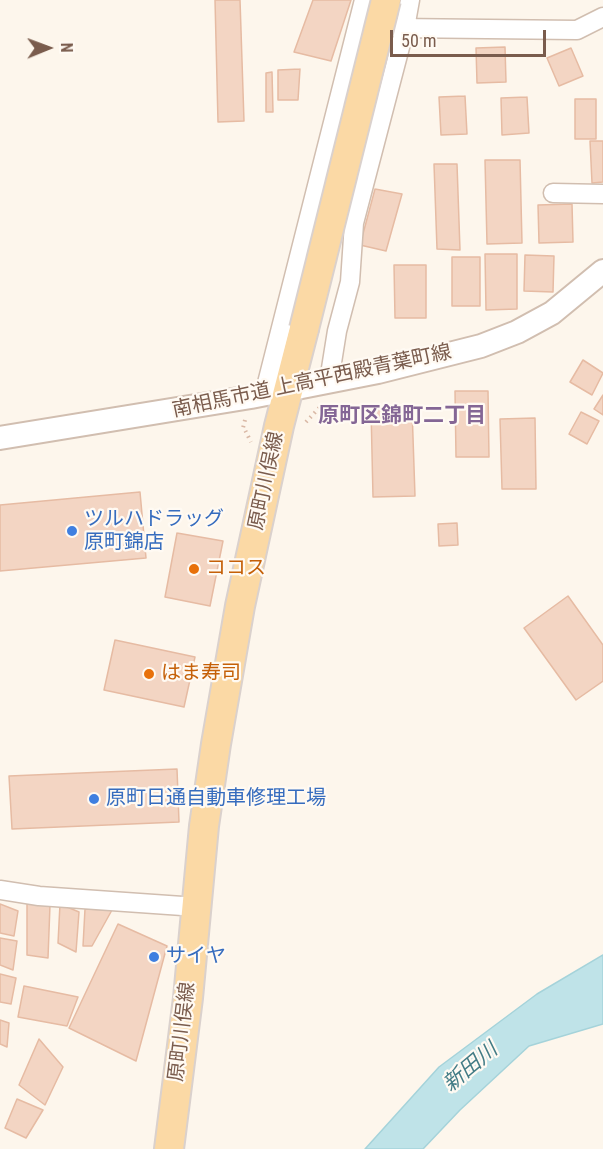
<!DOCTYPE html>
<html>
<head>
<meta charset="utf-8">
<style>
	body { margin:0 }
	#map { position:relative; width:603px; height:1149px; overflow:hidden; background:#fdf6ec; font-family:"Roboto Condensed",sans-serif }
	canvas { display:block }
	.north { position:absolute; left:18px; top:18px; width:60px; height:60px; -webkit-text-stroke:4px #fffaf3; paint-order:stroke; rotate:89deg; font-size:16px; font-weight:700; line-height:24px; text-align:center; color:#7a5c4d }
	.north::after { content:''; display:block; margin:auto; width:21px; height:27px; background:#7a5c4d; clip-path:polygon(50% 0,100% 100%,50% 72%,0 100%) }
	.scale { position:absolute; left:390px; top:30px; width:156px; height:27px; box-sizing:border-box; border:3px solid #7a5c4d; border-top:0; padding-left:8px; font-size:18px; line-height:21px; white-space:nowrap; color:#7a5c4d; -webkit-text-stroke:4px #fffaf3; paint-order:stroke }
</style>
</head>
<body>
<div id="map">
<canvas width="603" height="1149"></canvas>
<div class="north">N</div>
<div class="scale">50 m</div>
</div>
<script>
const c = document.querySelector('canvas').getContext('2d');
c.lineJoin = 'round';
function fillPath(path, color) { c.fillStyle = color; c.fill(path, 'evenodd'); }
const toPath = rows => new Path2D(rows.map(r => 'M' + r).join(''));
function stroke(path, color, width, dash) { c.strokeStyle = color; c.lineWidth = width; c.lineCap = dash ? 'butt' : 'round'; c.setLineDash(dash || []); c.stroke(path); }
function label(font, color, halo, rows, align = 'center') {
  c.font = font + ' "Roboto Condensed","Noto Sans JP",sans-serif'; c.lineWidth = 4.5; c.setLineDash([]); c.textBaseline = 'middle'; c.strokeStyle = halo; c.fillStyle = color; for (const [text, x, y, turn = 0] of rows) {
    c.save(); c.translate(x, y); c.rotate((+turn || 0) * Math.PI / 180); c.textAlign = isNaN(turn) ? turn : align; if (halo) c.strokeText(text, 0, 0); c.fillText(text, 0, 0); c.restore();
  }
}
const water = toPath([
	[603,955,603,1024,529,1046,460,1110,423,1149,365,1149,439,1067,537,994,603,955]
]);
fillPath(water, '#bfe3e8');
stroke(water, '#a5d3da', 1.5);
const building = toPath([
	[215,0,240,0,244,121,218,122,215,0],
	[313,0,351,0,331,61,294,52,313,0],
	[505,47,506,82,477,83,476,48,505,47],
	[571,48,583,76,559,86,547,58,571,48],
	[300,69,298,100,278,100,278,70,300,69],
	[272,72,273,112,266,112,266,73,272,72],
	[465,96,467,134,441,135,439,97,465,96],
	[527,97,529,133,502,135,501,98,527,97],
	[575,99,596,99,596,139,575,139,575,99],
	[590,141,603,141,603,182,592,183,590,141],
	[485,160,520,160,522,243,487,244,485,160],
	[434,164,457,164,460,250,437,249,434,164],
	[375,189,402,194,386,251,360,245,375,189],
	[572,204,573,242,539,243,538,205,572,204],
	[485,254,517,254,517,309,486,310,485,254],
	[525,255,554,256,553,292,524,291,525,255],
	[452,257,480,257,480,306,452,306,452,257],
	[394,265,426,265,426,318,395,318,394,265],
	[583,360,603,373,592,395,570,382,583,360],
	[455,391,488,391,489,457,456,457,455,391],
	[603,395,603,415,594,409,603,395],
	[412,408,415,496,373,497,371,409,412,408],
	[581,412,599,421,587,444,569,434,581,412],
	[535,418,536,489,502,489,500,419,535,418],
	[140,492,146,558,0,571,0,505,140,492],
	[457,523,458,545,439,546,438,524,457,523],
	[177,533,223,541,210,606,165,597,177,533],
	[568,596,603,645,603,681,576,700,524,628,568,596],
	[115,640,195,657,184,707,104,690,115,640],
	[177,769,179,822,12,829,9,776,177,769],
	[0,904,18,911,14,936,0,933,0,904],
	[27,904,50,905,48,958,27,955,27,904],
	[60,904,79,912,76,952,58,943,60,904],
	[85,909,112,910,92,946,83,946,85,909],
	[118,924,167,946,136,1061,69,1028,118,924],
	[0,938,17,941,13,970,0,965,0,938],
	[0,974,16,978,11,1004,0,1002,0,974],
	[24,986,78,997,67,1026,18,1017,24,986],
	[0,1020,9,1023,7,1047,0,1044,0,1020],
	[39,1039,63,1067,45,1105,19,1085,39,1039],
	[17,1099,43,1110,26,1138,5,1128,17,1099]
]);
fillPath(building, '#f3d5c3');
stroke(building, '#e6bba3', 1.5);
const minor = toPath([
	[397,28,577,30,603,17],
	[553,193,603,194],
	[329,381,337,331,350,282,354,223,405,28,410,0],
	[264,395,364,0],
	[0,890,39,896,197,907]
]);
const tertiary = toPath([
	[0,438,251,397,378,372,481,346,517,332,552,313,603,271]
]);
const primary = toPath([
	[169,1149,188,998,204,826,216,744,240,606,279,426,304,329]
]);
stroke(minor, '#d1beb0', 21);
stroke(tertiary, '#d1beb0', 26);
stroke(primary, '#dad1cd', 32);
stroke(toPath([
	[245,420,243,428,245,430,251,442],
	[306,422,321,406]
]), '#d9b8a5', 4, [1.5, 4.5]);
stroke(minor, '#fff', 18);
stroke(tertiary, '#fff', 22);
stroke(primary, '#fbd9a5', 28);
const primaryBridge = toPath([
	[304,329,386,0]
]);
stroke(primaryBridge, '#dad1cd', 32, []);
stroke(primaryBridge, '#fbd9a5', 28);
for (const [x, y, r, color] of [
	[72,531,6,"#3f7fe0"],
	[194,569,6,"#e8710a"],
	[149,674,6,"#e8710a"],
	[94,799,6,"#3f7fe0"],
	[154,957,6,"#3f7fe0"]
]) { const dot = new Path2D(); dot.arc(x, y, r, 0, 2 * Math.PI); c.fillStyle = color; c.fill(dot); stroke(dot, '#fffaf3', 2); }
label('20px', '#7a5c4d', '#fffaf3', [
	["南相馬市道 上高平西殿青葉町線",312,382,-12],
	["原町川俣線",267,481,-78],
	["原町川俣線",183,1032,-83]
]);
label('20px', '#366cbe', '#fffaf3', [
	["ツルハドラッグ",84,520],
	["原町錦店",84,543],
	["原町日通自動車修理工場",106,799],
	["サイヤ",166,957]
], 'left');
label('20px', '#c56008', '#fffaf3', [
	["ココス",206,569],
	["はま寿司",161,674]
], 'left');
label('bold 21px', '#846695', '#fffaf3', [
	["原町区錦町二丁目",402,417]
]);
label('italic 21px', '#437c86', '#fffaf3', [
	["新田川",471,1068,-40]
]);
</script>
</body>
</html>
